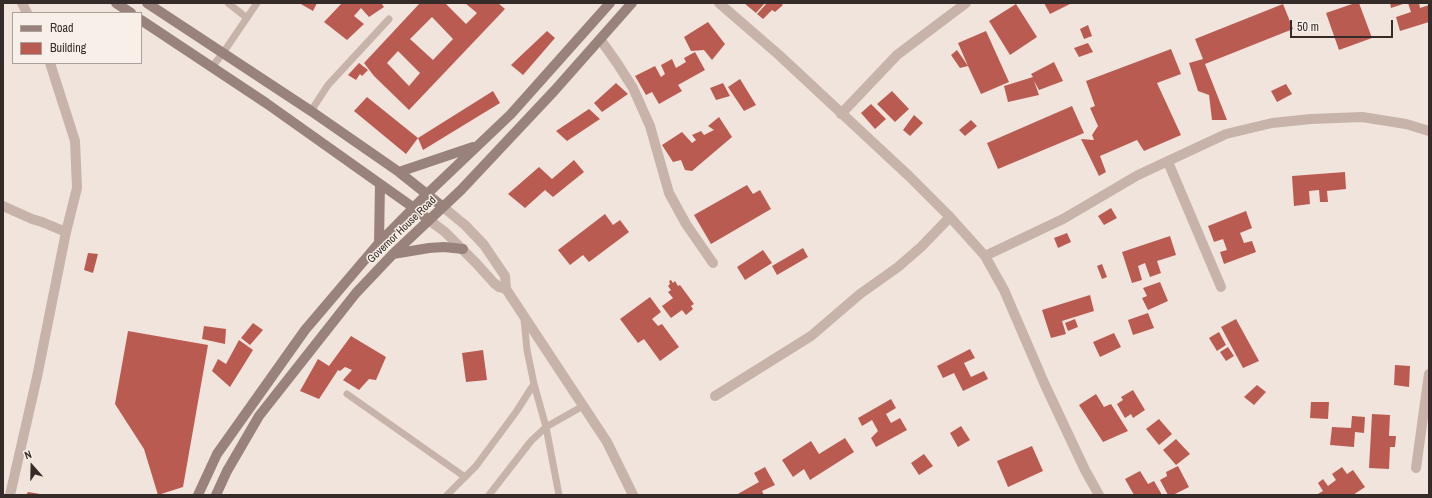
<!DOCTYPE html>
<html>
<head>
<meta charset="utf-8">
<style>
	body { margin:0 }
	#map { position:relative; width:1432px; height:498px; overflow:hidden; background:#f0e4dd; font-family:"Archivo Narrow",sans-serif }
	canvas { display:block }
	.frame { position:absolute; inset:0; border:4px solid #352b29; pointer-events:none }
	.legend { position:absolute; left:12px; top:12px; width:130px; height:52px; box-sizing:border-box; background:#f8efe9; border:1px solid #aaa19c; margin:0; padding:5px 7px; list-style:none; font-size:12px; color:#352b29 }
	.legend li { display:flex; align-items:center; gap:8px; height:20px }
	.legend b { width:20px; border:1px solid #aaa19c }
	.north { position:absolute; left:12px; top:446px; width:40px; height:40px; -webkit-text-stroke:3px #f8efe9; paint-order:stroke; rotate:340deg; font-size:11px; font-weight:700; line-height:16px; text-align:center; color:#352b29 }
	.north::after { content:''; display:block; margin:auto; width:14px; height:18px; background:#352b29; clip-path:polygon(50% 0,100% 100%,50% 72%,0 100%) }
	.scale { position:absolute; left:1290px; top:20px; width:103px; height:18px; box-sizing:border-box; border:2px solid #352b29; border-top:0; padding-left:5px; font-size:12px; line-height:14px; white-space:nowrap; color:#352b29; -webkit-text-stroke:3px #f8efe9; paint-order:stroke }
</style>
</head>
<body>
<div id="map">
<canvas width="1432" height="498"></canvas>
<div class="frame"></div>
<ul class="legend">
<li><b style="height:5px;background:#9a827c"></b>Road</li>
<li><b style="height:11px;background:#ba5b51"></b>Building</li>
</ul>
<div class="north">N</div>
<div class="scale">50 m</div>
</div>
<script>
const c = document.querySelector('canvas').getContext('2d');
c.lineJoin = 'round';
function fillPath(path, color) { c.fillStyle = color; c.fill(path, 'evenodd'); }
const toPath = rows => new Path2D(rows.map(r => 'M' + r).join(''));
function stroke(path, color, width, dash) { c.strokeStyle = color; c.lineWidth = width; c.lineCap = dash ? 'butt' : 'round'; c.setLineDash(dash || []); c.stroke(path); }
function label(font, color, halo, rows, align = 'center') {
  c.font = font + ' "Archivo Narrow",sans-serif'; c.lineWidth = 3; c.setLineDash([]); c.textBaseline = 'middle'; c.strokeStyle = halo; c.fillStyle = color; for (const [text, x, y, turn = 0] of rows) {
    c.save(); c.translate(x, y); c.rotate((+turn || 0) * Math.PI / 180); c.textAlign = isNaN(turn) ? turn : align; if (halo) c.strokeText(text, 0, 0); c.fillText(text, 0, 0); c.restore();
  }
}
fillPath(toPath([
	[299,3,317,3,313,11],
	[342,3,381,3,384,7,369,17,361,8,354,16,364,24,347,40,324,22],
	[420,3,445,3,466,24,477,13,465,3,498,3,505,9,409,110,374,76,364,63],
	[432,17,453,39,433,60,410,39],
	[398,51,420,73,409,86,387,63],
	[744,3,765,3,756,13],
	[767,3,780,3,783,5,775,12,772,10,763,19,757,14],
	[1044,3,1072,3,1050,14],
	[1355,3,1359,3,1372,38,1339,50,1326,13],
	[1390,3,1406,3,1391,8],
	[1408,3,1419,3,1420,8,1429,5,1429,22,1400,31,1396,17,1411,12],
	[1016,4,1037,37,1010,55,989,21],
	[1283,4,1293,29,1205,64,1227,120,1212,120,1209,95,1198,91,1189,63,1203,59,1195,39],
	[708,22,725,44,712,60,704,50,691,51,684,37],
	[1088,25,1092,36,1084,39,1080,29],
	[547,31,555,38,523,75,511,65],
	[986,31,1009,82,981,94,968,66,960,68,951,55,957,50,968,66,958,43],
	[1088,43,1093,52,1079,57,1074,48],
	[1171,49,1181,74,1157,83,1181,135,1144,151,1137,140,1100,156,1106,172,1099,176,1081,139,1094,140,1092,135,1098,126,1090,108,1095,106,1086,81],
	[695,52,705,70,678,85,682,91,659,104,652,92,646,95,635,76,655,66,661,77,665,74,661,65,672,59,676,68,686,62,684,58],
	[1054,62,1063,81,1039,90,1034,81,1039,95,1008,102,1004,86,1033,77,1031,74],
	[359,63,368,70,362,76,360,74,356,80,348,75],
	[740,79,756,105,744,111,728,87],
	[616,83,628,94,602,112,594,103],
	[723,83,730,96,716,100,710,88],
	[1286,84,1292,94,1277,102,1271,91],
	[493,91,500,103,423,150,418,138],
	[892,91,909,109,895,122,877,104],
	[367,97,418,138,406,154,354,111],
	[871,104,886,119,875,129,861,113],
	[1072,106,1084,133,998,169,987,143],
	[589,109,600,119,567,141,556,131],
	[914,115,923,123,910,136,903,130],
	[719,117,732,137,692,171,685,170,681,160,673,162,662,145,682,132,692,143,696,140,692,135,701,131,704,135,714,130,708,126],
	[971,120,977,126,965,136,959,130],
	[574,160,584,172,553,197,545,190,525,208,508,194,539,167,552,179],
	[1345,172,1346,189,1327,191,1328,202,1320,202,1319,190,1309,191,1310,204,1294,206,1292,176],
	[747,185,753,194,760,190,771,209,711,244,694,215],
	[1111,208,1117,218,1104,225,1098,216],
	[1246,211,1252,228,1240,233,1244,243,1252,241,1256,252,1224,264,1220,252,1227,250,1223,239,1214,242,1208,226],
	[605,214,613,225,620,220,629,232,589,262,583,255,570,265,558,250],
	[1067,233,1071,242,1058,248,1054,238],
	[1170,236,1176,255,1157,261,1161,273,1150,277,1145,263,1138,266,1142,280,1132,283,1122,252],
	[803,248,808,257,777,275,772,266],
	[763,250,772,263,745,280,737,267],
	[88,253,98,254,93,273,84,270],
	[1102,264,1107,277,1102,279,1097,266],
	[671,280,673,283,675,281,678,286,680,285,694,304,691,306,693,309,686,315,682,310,671,318,662,306,673,298,668,292,671,290,668,286,670,284,669,281],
	[1160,282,1168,301,1148,310,1142,298,1147,296,1143,288],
	[1090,295,1094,311,1062,321,1066,334,1051,338,1042,310],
	[650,297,661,312,652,319,658,326,662,324,679,347,660,361,644,339,638,343,620,319],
	[1148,313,1154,328,1133,335,1128,320],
	[1075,319,1078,327,1068,331,1065,323],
	[1236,319,1259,361,1243,368,1221,327],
	[253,323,263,330,250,345,241,338],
	[204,326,226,329,225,344,202,339],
	[128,331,208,345,183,487,158,495,144,449,115,404],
	[1219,332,1226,345,1217,351,1209,338],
	[1114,333,1121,347,1100,357,1093,342],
	[351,336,386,357,376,380,369,379,359,390,343,380,352,370,345,367,340,371,338,370,319,399,300,391,318,359,329,366],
	[239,340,253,350,230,387,212,371,218,359,226,364],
	[1228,347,1234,356,1226,361,1220,352],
	[970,349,975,358,964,363,971,377,984,371,988,379,963,391,954,373,943,378,937,366],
	[483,350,487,380,466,382,462,353],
	[1395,365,1410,366,1409,387,1394,385],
	[1257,385,1266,392,1254,405,1244,397],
	[1133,390,1145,410,1133,418,1131,414,1125,418,1117,404,1123,400,1121,397],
	[1096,394,1104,407,1111,404,1128,431,1103,442,1079,405],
	[891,399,896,408,886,414,891,423,900,418,907,430,876,447,871,438,878,431,872,420,862,426,858,418],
	[1311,402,1329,402,1328,419,1310,418],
	[1372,414,1390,415,1389,436,1396,436,1395,447,1390,447,1389,469,1369,468],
	[1352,416,1365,417,1364,433,1355,432,1354,447,1330,445,1332,427,1351,428],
	[1159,419,1172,434,1159,445,1146,429],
	[961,426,970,440,958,447,950,433],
	[845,438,854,452,810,480,804,469,793,477,782,460,811,441,819,454],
	[1176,439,1190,454,1176,465,1163,450],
	[1032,446,1043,471,1008,487,997,461],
	[924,454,933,466,919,475,911,463],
	[1178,466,1189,487,1173,495,1168,495,1160,480,1167,476,1166,472],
	[765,467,775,485,762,491,764,495,736,495,759,482,754,473],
	[1342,467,1347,474,1353,470,1365,487,1353,495,1316,495,1323,491,1318,483,1323,479,1328,486,1336,480,1332,474],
	[1140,471,1148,484,1154,481,1162,495,1134,495,1125,479],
	[28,492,40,494,40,495,26,495]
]), '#ba5b51');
stroke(toPath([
	[228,3,247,18],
	[212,67,223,53,257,3],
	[311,111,328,85,389,19],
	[534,384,546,427,559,495],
	[347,394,465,477],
	[447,495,476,466,516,412,534,384,527,350,524,319],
	[489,495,531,441,546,427,583,406]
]), '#c7b3aa', 7);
stroke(toPath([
	[22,3,27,13],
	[719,3,779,55,910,177,950,217,985,256,1063,219,1138,175,1226,134,1272,123,1311,119,1362,117,1406,124,1429,131],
	[600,39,617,63,633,88,650,126,669,193,686,224,713,263],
	[841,114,897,55,966,3],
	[1168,162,1221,287],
	[3,206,32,219,42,222,66,232],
	[443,207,465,225,484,245,505,276,506,289,607,442,633,495],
	[429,220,445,232,476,263,494,283,499,287,506,289],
	[985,256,1004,290,1045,385,1085,470,1099,495],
	[715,396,811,336,860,294,898,267,921,247,950,217],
	[1416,468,1429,374],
	[10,495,37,377,66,232,77,188,75,141,50,63]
]), '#c7b3aa', 10);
stroke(toPath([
	[116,3,131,13],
	[147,3,311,111,399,172,443,207],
	[141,20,266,103,414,208,429,220],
	[399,172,473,147],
	[379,243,380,184],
	[393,254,429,248,444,247,463,249],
	[198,495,217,454,305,330,379,243,427,194,511,114,610,3],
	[216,495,227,471,259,416,356,293,393,254,461,190,555,90,632,3]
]), '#9a827c', 10);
label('11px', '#352b29', '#f8efe9', [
	["Governor House Road",402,230,-44]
]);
</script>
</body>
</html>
